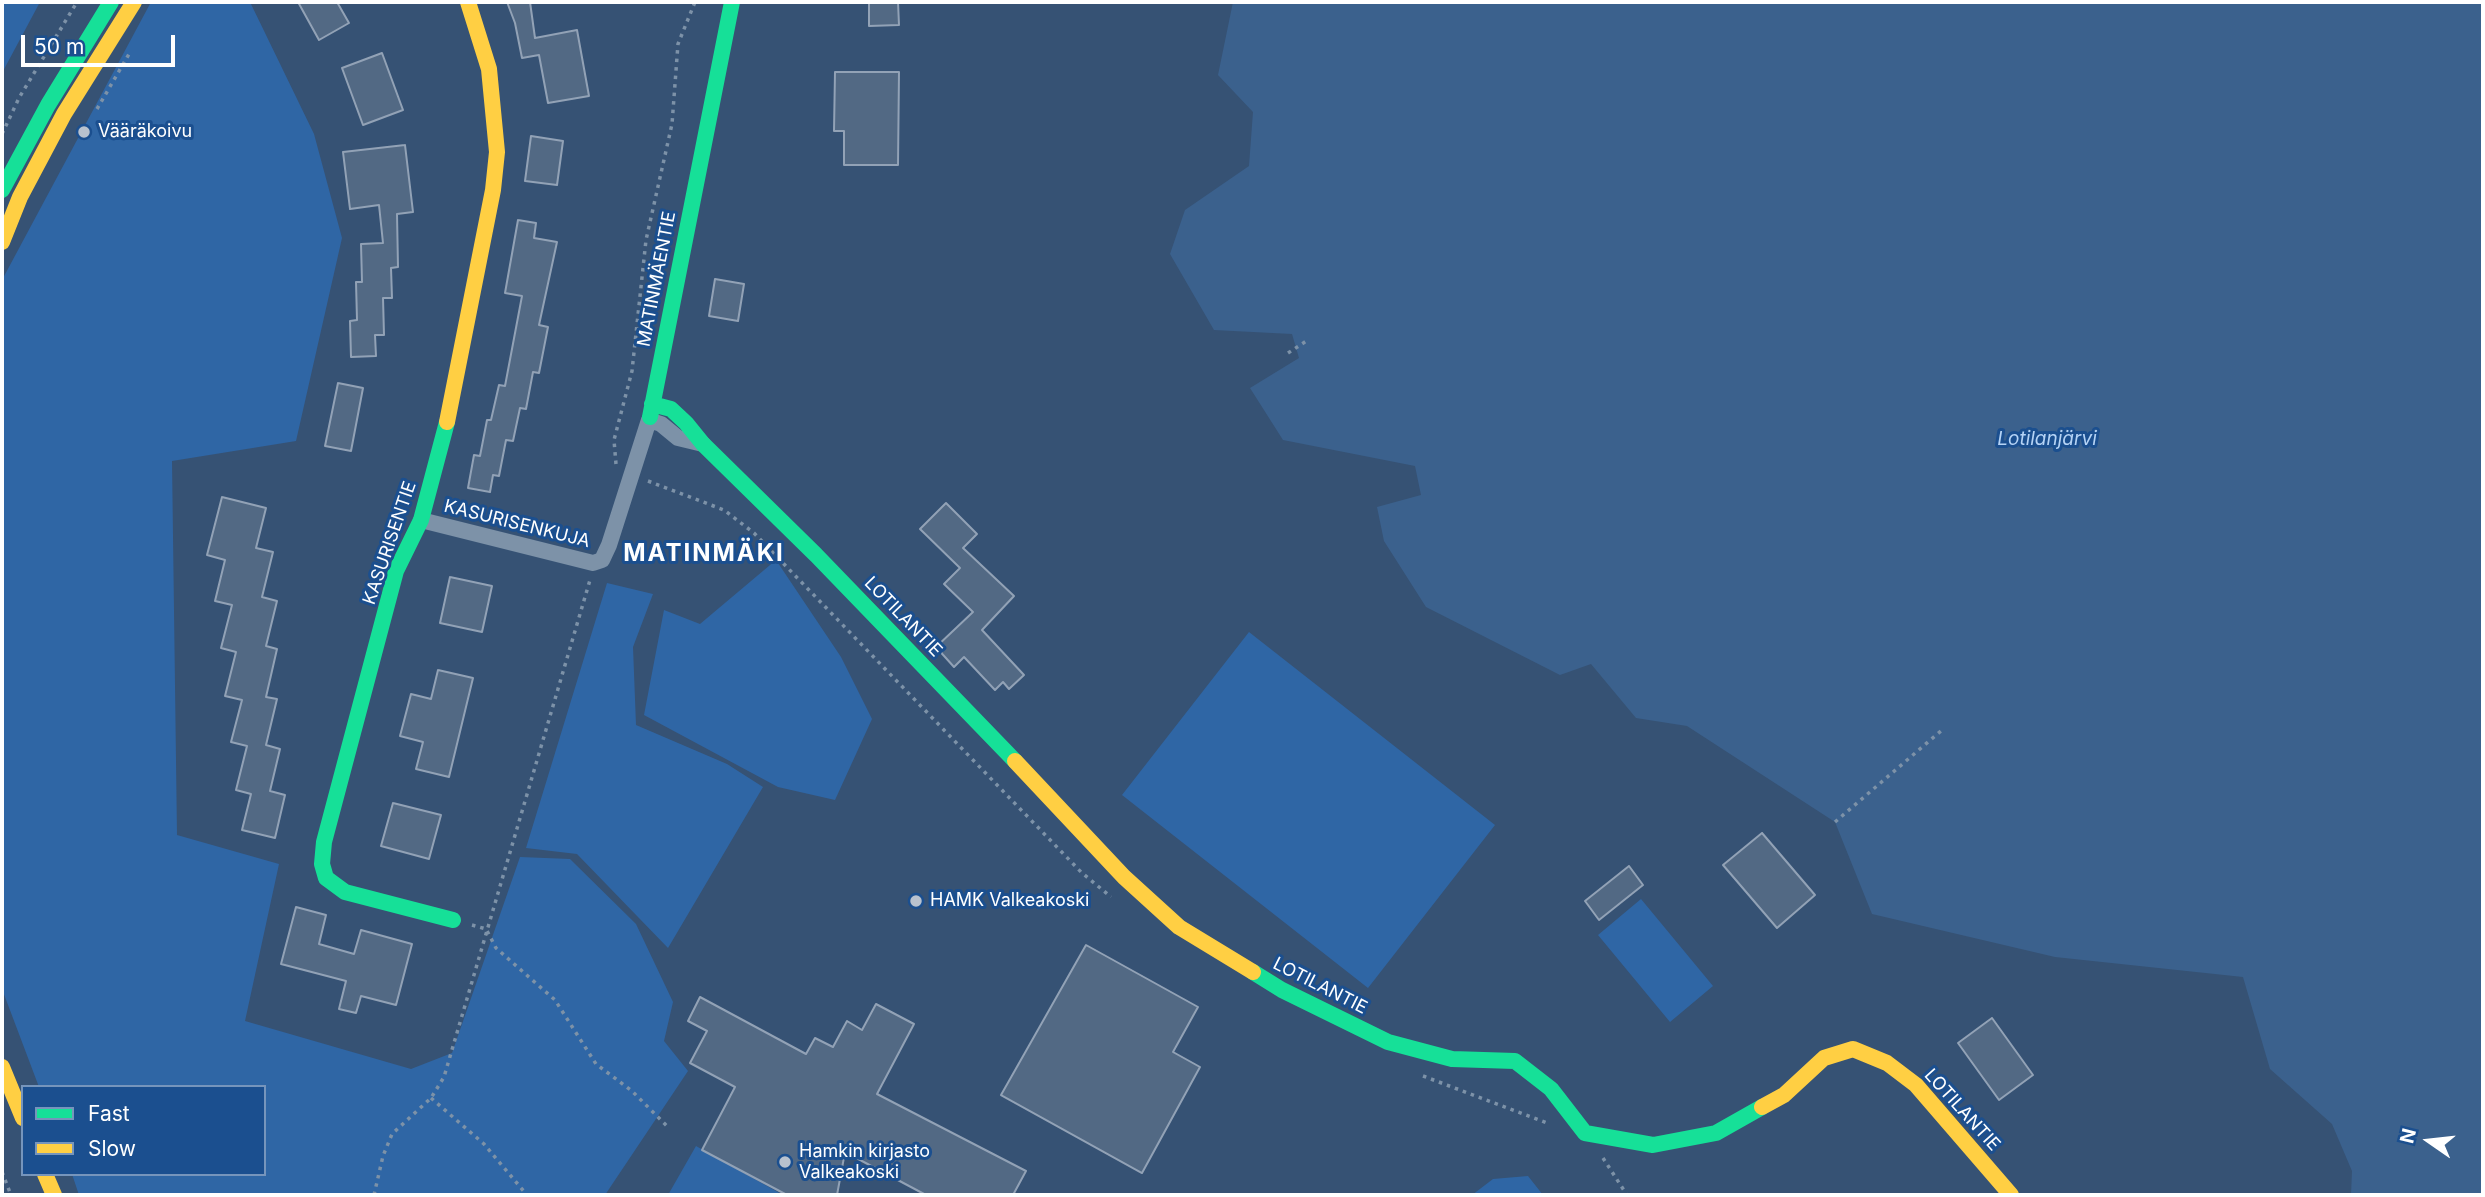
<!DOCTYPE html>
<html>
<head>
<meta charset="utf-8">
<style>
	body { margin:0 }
	#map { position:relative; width:2485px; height:1197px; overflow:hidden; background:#365274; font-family:Inter,sans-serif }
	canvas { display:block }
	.frame { position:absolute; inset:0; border:4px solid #fff; pointer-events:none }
	.legend { position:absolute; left:21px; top:1085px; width:245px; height:91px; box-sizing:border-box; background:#1b4f8f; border:2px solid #7695bc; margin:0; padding:9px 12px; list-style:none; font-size:21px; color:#fff }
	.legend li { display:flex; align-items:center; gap:14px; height:35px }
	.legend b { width:35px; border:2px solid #7695bc }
	.north { position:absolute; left:2394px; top:1106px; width:70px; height:70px; -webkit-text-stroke:5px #1b4f8f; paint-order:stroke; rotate:284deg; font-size:19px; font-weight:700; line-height:28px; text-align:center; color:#fff }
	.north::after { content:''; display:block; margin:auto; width:24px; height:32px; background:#fff; clip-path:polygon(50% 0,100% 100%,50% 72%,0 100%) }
	.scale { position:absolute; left:21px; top:35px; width:154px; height:32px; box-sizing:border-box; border:4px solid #fff; border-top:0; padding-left:9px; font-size:21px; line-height:24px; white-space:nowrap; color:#fff; -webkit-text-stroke:5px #1b4f8f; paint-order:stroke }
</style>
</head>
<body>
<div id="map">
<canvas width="2485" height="1197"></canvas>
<div class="frame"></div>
<ul class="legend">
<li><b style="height:9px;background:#16e098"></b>Fast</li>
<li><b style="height:9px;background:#ffcf43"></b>Slow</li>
</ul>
<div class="north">N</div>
<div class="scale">50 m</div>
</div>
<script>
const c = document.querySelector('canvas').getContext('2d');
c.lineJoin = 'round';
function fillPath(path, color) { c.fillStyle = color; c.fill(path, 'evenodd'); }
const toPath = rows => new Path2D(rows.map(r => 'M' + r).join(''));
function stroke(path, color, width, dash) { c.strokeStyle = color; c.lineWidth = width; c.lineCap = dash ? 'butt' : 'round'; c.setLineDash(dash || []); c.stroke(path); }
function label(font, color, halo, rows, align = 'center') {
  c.font = font + ' Inter,sans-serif'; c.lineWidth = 6; c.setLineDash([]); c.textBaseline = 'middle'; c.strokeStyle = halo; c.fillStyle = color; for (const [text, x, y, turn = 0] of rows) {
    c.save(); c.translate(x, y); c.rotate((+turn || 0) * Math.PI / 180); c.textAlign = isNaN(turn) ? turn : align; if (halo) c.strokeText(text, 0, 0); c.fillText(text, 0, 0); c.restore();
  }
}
fillPath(toPath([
	[2,2,40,2,2,73],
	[151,2,250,2,314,134,342,238,296,441,172,461,177,835,279,864,245,1021,411,1069,452,1053,520,857,570,859,636,924,673,1002,664,1041,688,1071,605,1195,79,1195,72,1174,264,1174,264,1087,39,1087,2,989,2,280],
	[776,560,841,657,872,719,835,800,778,787,644,715,664,610,700,624],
	[607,583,653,594,633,647,636,725,727,764,763,787,668,948,577,854,526,848],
	[1249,632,1495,825,1368,988,1122,795],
	[1641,899,1713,986,1670,1022,1598,935],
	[696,1146,783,1195,668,1195],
	[1528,1176,1543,1195,1472,1195,1493,1179]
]), '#2f66a5');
fillPath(toPath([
	[1233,2,2483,2,2483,1195,2351,1195,2352,1171,2332,1124,2270,1069,2243,977,2055,957,1872,914,1835,822,1687,726,1636,718,1591,664,1560,675,1426,607,1384,541,1377,507,1421,495,1415,466,1283,440,1250,388,1299,358,1292,334,1214,330,1170,254,1185,210,1249,166,1253,112,1218,75]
]), '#3b618d');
const building = toPath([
	[298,2,337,2,349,23,319,40,298,2],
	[507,2,530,2,535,38,577,30,589,96,548,103,539,55,522,58,515,23,507,2],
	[869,2,898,2,899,25,869,26,869,2],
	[382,53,403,110,363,125,342,68,382,53],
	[835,72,899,72,898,165,844,165,844,131,834,131,835,72],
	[531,136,563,141,557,185,525,181,531,136],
	[405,145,413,212,397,214,398,267,391,268,392,298,383,298,384,335,375,335,376,356,351,357,350,321,357,320,356,282,362,282,361,244,383,243,379,205,350,209,343,152,405,145],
	[518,220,536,223,534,238,557,242,539,325,548,327,539,373,533,372,526,409,520,408,513,441,506,440,499,476,493,475,490,492,468,488,474,455,480,456,487,420,491,420,499,385,505,386,522,296,505,293,518,220],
	[715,279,744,284,738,321,709,316,715,279],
	[338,383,363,388,351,451,325,446,338,383],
	[222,497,266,508,256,548,273,552,262,597,277,601,266,646,277,649,266,697,277,699,266,745,280,749,270,791,285,795,275,838,242,830,251,794,236,790,247,746,231,742,242,700,225,696,236,652,221,648,232,605,215,601,225,560,207,555,222,497],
	[946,503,977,534,963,548,1014,596,982,630,1024,675,1009,689,1003,682,995,690,964,657,954,667,936,647,973,612,944,584,960,568,920,529,946,503],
	[450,577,492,586,482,632,440,623,450,577],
	[438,670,473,678,449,777,416,769,423,742,400,736,411,694,431,699,438,670],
	[393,803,441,815,429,859,381,846,393,803],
	[1762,833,1815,895,1777,928,1723,865,1762,833],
	[1629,866,1643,885,1599,920,1585,901,1629,866],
	[296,907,326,915,319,944,354,954,361,930,412,944,396,1005,361,996,356,1013,339,1009,346,981,281,964,296,907],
	[1086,945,1198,1007,1173,1052,1200,1067,1142,1173,1001,1095,1086,945],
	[700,997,806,1054,815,1038,833,1047,847,1021,862,1030,876,1004,914,1024,877,1094,1026,1171,1013,1195,926,1195,845,1152,837,1195,787,1195,702,1150,735,1087,690,1063,707,1031,688,1021,700,997],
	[1992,1018,2033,1075,1999,1100,1958,1043,1992,1018]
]);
fillPath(building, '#526984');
stroke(building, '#92a2b6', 2);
stroke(toPath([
	[97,109,129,54],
	[2,134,19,98,77,2],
	[1288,353,1308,340],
	[616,464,614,440,632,371,646,240,672,124,678,44,695,2],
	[648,481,724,510,754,533,1081,872,1111,897],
	[1835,822,1942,730],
	[472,925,486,929,496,948,555,1000,596,1064,632,1091,667,1126],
	[1423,1076,1550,1124],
	[431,1098,484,1144,527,1195],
	[1603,1158,1627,1195],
	[2,1172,11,1195],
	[374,1195,383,1156,392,1134,431,1098,444,1077,590,580]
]), '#7d92a8', 3.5, [3.5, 5]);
stroke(toPath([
	[421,520,593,563,602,560,609,545,649,420,661,424,678,438,703,444]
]), '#7d92a8', 16);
stroke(toPath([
	[2,190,48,105,111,2],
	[652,404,671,409,686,423,703,444,816,555,1015,761],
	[650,417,732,2],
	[447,422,421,520,396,571,324,842,322,864,326,878,345,892,453,920],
	[1253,972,1282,990,1388,1042,1452,1059,1515,1061,1551,1089,1585,1133,1653,1145,1716,1133,1762,1107]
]), '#16e098', 16);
stroke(toPath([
	[2,242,20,197,64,114,134,2],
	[447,422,493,190,497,152,489,69,468,2],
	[1015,761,1124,877,1179,927,1253,972],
	[2,1067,23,1118],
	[1762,1107,1784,1095,1824,1058,1853,1049,1887,1063,1916,1085,2011,1195],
	[45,1174,54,1195]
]), '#ffcf43', 16);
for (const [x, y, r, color] of [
	[84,132,7,"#b9c2ce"],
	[916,901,7,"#b9c2ce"],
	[785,1162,7,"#b9c2ce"]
]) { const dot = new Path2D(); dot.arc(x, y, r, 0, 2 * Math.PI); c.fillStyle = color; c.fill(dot); stroke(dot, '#1b4f8f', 2.5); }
label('18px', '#fff', '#1b4f8f', [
	["Vääräkoivu",98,132],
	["HAMK Valkeakoski",930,901],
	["Hamkin kirjasto",799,1152],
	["Valkeakoski",799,1173]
], 'left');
label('18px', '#fff', '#1b4f8f', [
	["MATINMÄENTIE",657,279,-79],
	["KASURISENKUJA",517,524,14],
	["KASURISENTIE",390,543,-71],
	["LOTILANTIE",903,617,46],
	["LOTILANTIE",1320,986,27],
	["LOTILANTIE",1962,1110,48]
]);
label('italic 19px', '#b5d3f5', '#1b4f8f', [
	["Lotilanjärvi",2047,439]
]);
c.letterSpacing = '2px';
label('bold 24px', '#fff', '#1b4f8f', [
	["MATINMÄKI",704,554]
]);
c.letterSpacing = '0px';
</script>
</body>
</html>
